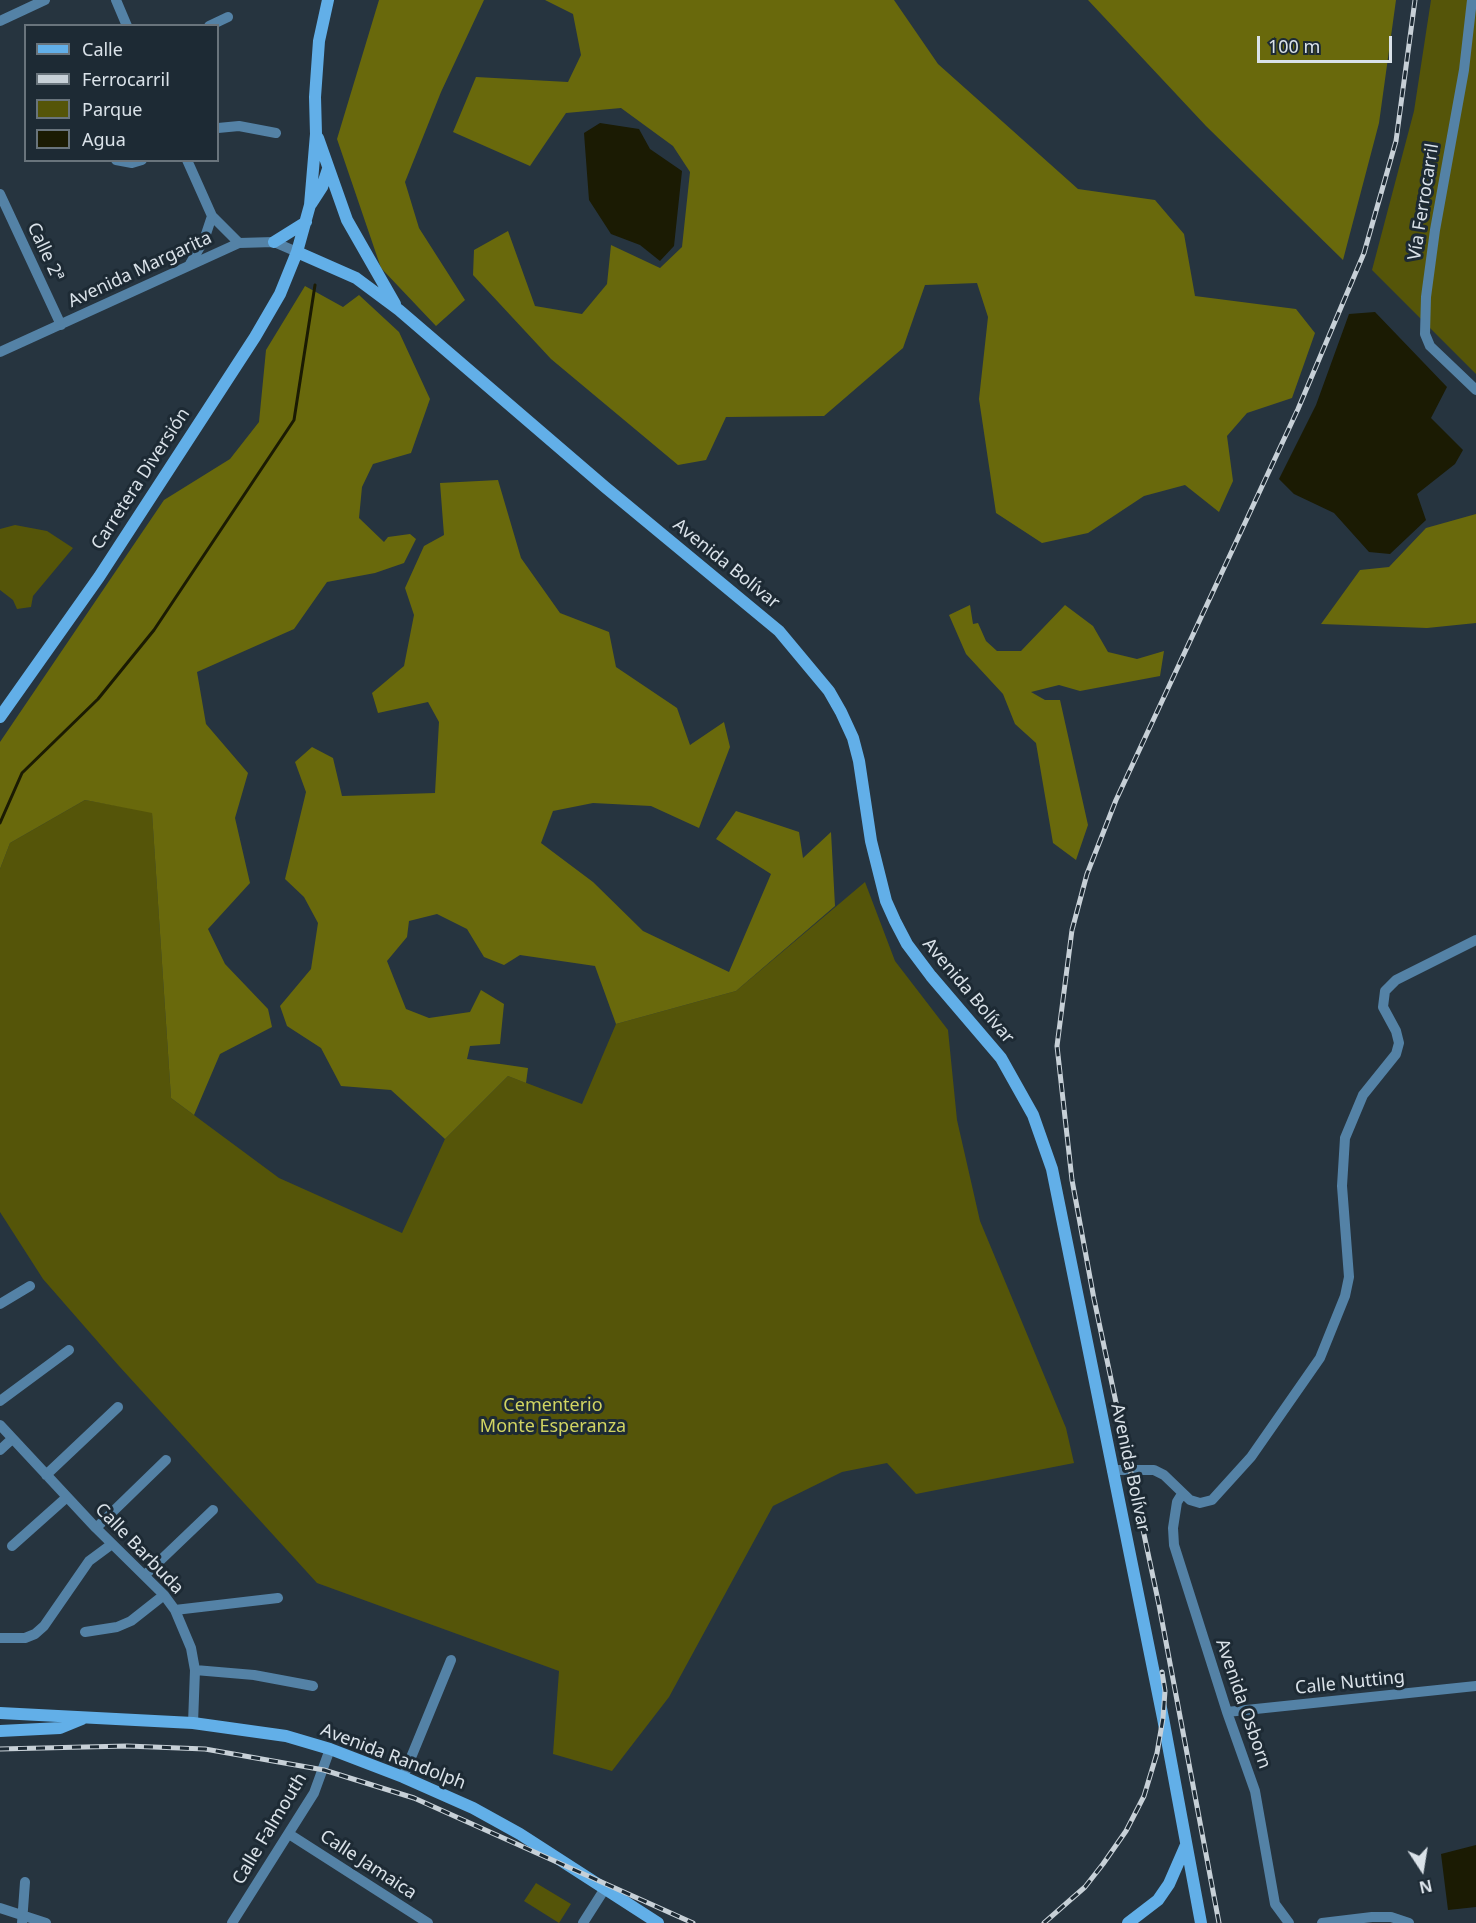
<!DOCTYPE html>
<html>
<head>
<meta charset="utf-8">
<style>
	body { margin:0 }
	#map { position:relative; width:1476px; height:1923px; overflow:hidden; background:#26343f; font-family:"Noto Sans",sans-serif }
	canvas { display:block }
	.legend { position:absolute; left:24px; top:24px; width:195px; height:138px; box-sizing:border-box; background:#1d2a34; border:2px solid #69747c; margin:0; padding:8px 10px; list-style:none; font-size:18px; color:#dae2e9 }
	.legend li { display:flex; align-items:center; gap:12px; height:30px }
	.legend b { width:30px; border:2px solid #69747c }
	.north { position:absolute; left:1392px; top:1839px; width:60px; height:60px; -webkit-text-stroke:4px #1d2a34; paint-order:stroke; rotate:168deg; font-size:16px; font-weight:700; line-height:24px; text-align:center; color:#dae2e9 }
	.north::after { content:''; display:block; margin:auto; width:21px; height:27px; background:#dae2e9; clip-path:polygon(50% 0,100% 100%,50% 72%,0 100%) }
	.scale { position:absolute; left:1257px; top:36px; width:135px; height:27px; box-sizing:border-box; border:3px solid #dae2e9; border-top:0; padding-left:8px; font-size:18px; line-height:21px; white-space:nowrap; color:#dae2e9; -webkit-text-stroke:4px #1d2a34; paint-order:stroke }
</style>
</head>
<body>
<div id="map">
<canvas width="1476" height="1923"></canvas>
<ul class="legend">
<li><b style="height:8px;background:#62afe8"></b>Calle</li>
<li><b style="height:8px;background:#c7d0d7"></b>Ferrocarril</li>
<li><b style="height:16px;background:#555509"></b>Parque</li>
<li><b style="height:16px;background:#1b1b03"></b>Agua</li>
</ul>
<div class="north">N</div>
<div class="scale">100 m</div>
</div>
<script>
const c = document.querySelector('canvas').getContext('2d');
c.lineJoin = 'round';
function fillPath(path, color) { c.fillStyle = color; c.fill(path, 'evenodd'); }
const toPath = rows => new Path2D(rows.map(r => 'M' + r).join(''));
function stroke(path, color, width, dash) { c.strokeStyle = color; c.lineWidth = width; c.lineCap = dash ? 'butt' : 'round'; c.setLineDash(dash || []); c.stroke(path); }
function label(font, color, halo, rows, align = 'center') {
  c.font = font + ' "Noto Sans",sans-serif'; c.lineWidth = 6; c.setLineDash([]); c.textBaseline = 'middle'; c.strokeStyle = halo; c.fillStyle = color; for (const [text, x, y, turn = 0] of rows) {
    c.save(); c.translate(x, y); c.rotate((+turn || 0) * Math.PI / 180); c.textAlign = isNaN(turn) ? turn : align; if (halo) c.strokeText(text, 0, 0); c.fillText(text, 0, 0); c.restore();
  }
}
fillPath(toPath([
	[1431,0,1476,0,1476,374,1372,270,1414,111],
	[15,525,47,531,73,548,33,596,31,607,17,609,13,600,0,590,0,529],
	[85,800,152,812,171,1098,279,1178,402,1233,445,1139,508,1076,582,1104,616,1024,736,991,865,882,895,961,948,1030,957,1120,980,1221,1066,1428,1074,1463,916,1494,887,1463,842,1472,773,1506,669,1697,612,1771,553,1754,559,1671,317,1583,119,1366,43,1279,0,1212,0,869,10,843],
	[536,1883,571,1904,559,1923,524,1901]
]), '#555509');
fillPath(toPath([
	[379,0,484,0,441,92,405,182,419,228,465,300,436,326,381,268,337,139],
	[545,0,894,0,938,64,1078,189,1155,200,1184,234,1195,296,1296,309,1315,333,1292,398,1247,413,1227,436,1233,481,1219,512,1185,485,1144,496,1088,533,1042,543,996,513,979,399,988,317,977,283,925,285,903,348,824,416,726,417,706,460,678,465,551,359,473,275,474,250,508,231,535,306,582,314,607,284,611,245,660,268,682,247,690,172,673,146,621,108,566,113,530,166,453,132,476,77,568,82,581,55,573,14],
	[1088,0,1396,0,1379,123,1343,260,1206,126],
	[305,286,343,307,359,295,399,332,430,399,411,453,373,464,362,487,359,518,384,542,388,537,410,534,416,539,404,563,375,573,327,582,294,629,197,672,206,724,248,773,235,818,250,883,208,929,225,964,268,1009,272,1027,220,1054,194,1115,171,1098,152,813,85,800,10,843,0,869,0,742,164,500,230,459,259,422,266,350],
	[498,480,521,558,560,613,609,632,616,667,677,708,690,745,724,722,730,747,699,828,651,806,593,803,553,811,541,843,593,882,643,931,729,972,771,874,716,839,736,811,799,832,803,858,831,832,835,906,736,991,616,1024,595,966,520,955,504,965,484,957,467,929,437,914,409,921,407,937,387,961,406,1009,429,1018,470,1012,481,990,504,1004,500,1044,470,1046,467,1059,528,1068,526,1083,508,1076,445,1139,391,1090,341,1086,321,1048,287,1026,280,1006,311,969,318,923,304,897,285,879,306,792,295,762,312,747,333,758,342,796,435,793,439,722,428,702,378,713,372,693,404,666,414,615,405,588,424,546,444,535,440,483],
	[1476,514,1476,623,1427,628,1321,624,1360,570,1389,567,1426,528],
	[970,605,973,624,978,623,986,641,997,651,1021,651,1065,605,1093,626,1108,652,1137,659,1164,651,1160,676,1080,691,1059,685,1031,692,1045,700,1060,700,1088,825,1076,860,1053,843,1036,743,1015,724,1003,694,966,654,949,615]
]), '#69690c');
fillPath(toPath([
	[600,123,639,129,650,149,682,171,674,246,660,261,640,245,611,234,589,200,584,133],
	[1375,312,1447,387,1431,418,1463,450,1455,464,1417,494,1426,520,1390,554,1369,552,1334,513,1294,494,1279,479,1316,405,1349,314],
	[1476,1845,1476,1907,1448,1910,1441,1854]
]), '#1b1b03');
stroke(toPath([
	[0,823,22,773,98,699,154,630,294,420,315,285]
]), '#1b1b03', 3);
stroke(toPath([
	[116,0,127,26],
	[1472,0,1464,70,1435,230,1426,297,1425,334,1430,346,1476,390],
	[0,21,45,0],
	[209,26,228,17],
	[218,128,239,126,276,133],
	[116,160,132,163,142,160],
	[187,160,212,216,239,243],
	[0,194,61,325],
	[190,264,204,240,212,216],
	[0,352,239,243,274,242,297,252],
	[0,1304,30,1286],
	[0,1401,69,1350],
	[0,1425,96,1528,164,1595,175,1610,191,1648,195,1670,193,1723],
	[0,1450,12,1439],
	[1112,1470,1154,1470,1164,1475,1190,1500,1200,1503,1212,1500,1251,1457,1320,1358,1345,1296,1349,1277,1342,1186,1345,1138,1363,1095,1396,1054,1399,1043,1396,1031,1383,1007,1385,991,1396,980,1476,940],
	[46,1475,118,1407],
	[1182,1494,1177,1502,1173,1528,1174,1545,1227,1712,1255,1791,1275,1904,1289,1923],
	[96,1528,166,1460],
	[12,1546,67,1497],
	[145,1575,213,1510],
	[175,1610,278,1598],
	[85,1632,117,1627,131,1621,164,1595],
	[0,1638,25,1638,35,1634,44,1626,89,1561,112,1544],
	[195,1670,254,1675,313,1686],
	[1227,1712,1476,1686],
	[403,1777,451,1660],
	[289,1834,428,1923],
	[0,1908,46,1923],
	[22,1923,25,1882],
	[232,1923,314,1793,330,1749],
	[583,1923,604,1890],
	[1322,1923,1372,1917,1391,1917,1409,1923]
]), '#5482a6', 10);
stroke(toPath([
	[318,138,347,220,395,304],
	[311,204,322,187,328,169],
	[274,242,306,222],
	[297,252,356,278,399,310,605,487,779,631,829,691,841,712,853,738,859,761,871,841,886,901,895,921,907,944,931,976,1001,1058,1033,1115,1052,1169,1163,1718,1201,1923],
	[0,717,99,577,255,337,280,294,297,252,310,205,316,134,315,97,319,41,328,0],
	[0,1713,193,1723,286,1736,330,1749,403,1777,473,1808,520,1834,658,1923],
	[0,1731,60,1728,82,1719],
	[1128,1923,1158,1900,1169,1884,1186,1845]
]), '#62afe8', 12);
const rail = toPath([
	[0,1749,127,1746,205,1749,324,1770,414,1798,693,1923],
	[1044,1923,1085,1887,1103,1864,1126,1831,1144,1796,1157,1753,1163,1718,1165,1691,1162,1672],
	[1219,1923,1159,1605,1094,1299,1072,1180,1057,1046,1072,930,1087,874,1116,800,1298,409,1364,253,1396,141,1415,0]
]);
stroke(rail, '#c7d0d7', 5);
stroke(rail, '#1d2a34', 3, [9]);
label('18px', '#dae2e9', '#1d2a34', [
	["Vía Ferrocarril",1424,202,-81],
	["Calle 2ª",45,252,65],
	["Avenida Margarita",140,270,-25],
	["Carretera Diversión",141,479,-57],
	["Avenida Bolívar",726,564,39],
	["Avenida Bolívar",968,991,50],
	["Avenida Bolívar",1130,1468,78],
	["Calle Barbuda",139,1549,46],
	["Calle Nutting",1350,1683,-6],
	["Avenida Osborn",1243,1704,71],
	["Avenida Randolph",393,1757,21],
	["Calle Falmouth",270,1829,-59],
	["Calle Jamaica",368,1865,33]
]);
label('18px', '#d1d462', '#1d2a34', [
	["Cementerio",553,1406],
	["Monte Esperanza",553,1427]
]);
</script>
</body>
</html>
